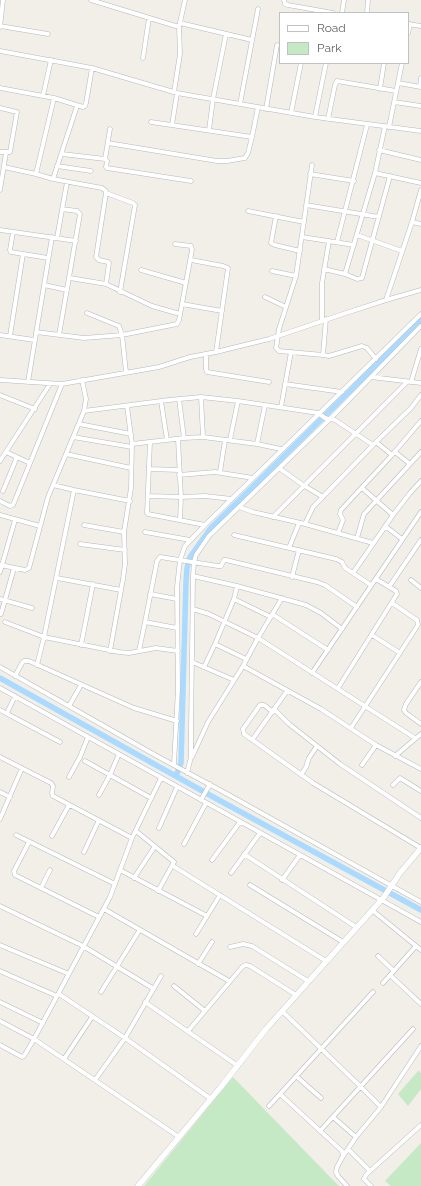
<!DOCTYPE html>
<html>
<head>
<meta charset="utf-8">
<style>
	body { margin:0 }
	#map { position:relative; width:421px; height:1186px; overflow:hidden; background:#f1efe8; font-family:Raleway,sans-serif }
	canvas { display:block }
	.legend { position:absolute; left:279px; top:12px; width:130px; height:52px; box-sizing:border-box; background:#fff; border:1px solid #bfc1c3; margin:0; padding:5px 7px; list-style:none; font-size:12px; color:#5f6368 }
	.legend li { display:flex; align-items:center; gap:8px; height:20px }
	.legend b { width:20px; border:1px solid #bfc1c3 }
</style>
</head>
<body>
<div id="map">
<canvas width="421" height="1186"></canvas>
<ul class="legend">
<li><b style="height:5px;background:#fff"></b>Road</li>
<li><b style="height:11px;background:#c5e8c5"></b>Park</li>
</ul>
</div>
<script>
const c = document.querySelector('canvas').getContext('2d');
c.lineJoin = 'round';
function fillPath(path, color) { c.fillStyle = color; c.fill(path, 'evenodd'); }
const toPath = rows => new Path2D(rows.map(r => 'M' + r).join(''));
function stroke(path, color, width, dash) { c.strokeStyle = color; c.lineWidth = width; c.lineCap = dash ? 'butt' : 'round'; c.setLineDash(dash || []); c.stroke(path); }
fillPath(toPath([
	[419,1070,421,1074,421,1089,408,1106,398,1094],
	[233,1077,331,1178,339,1186,144,1186],
	[421,1143,421,1186,391,1186,385,1181]
]), '#c5e8c5');
stroke(toPath([
	[0,678,215,798,421,910],
	[176,776,181,763,186,582,187,568,190,557,210,529,421,321]
]), '#aadaff', 5.5);
const street = toPath([
	[91,0,179,27],
	[284,0,285,4,288,5,333,13],
	[342,13,344,0],
	[367,13,368,0],
	[180,23,252,40],
	[408,24,421,26],
	[0,26,48,34],
	[0,27,3,0],
	[408,33,410,24],
	[0,51,92,68,177,93,315,117,421,131],
	[143,58,149,18],
	[398,83,421,87],
	[420,87,421,78],
	[0,88,54,98,83,107,85,106,86,103,92,68],
	[380,89,384,63],
	[174,92,180,54,179,27,185,0],
	[43,96,51,60],
	[394,102,421,106],
	[240,104,258,9],
	[77,106,53,179,102,188,106,191,106,193,133,203,135,205,120,292],
	[0,108,17,112,10,152,0,152],
	[266,109,277,45],
	[291,113,301,63],
	[315,117,326,63],
	[328,119,335,85,337,81,396,91],
	[151,122,252,137,258,107],
	[172,125,177,93],
	[389,127,402,63],
	[209,130,213,99,226,34],
	[108,143,217,161,227,161,245,158,248,153,252,137],
	[379,150,421,160],
	[62,154,105,159,110,129],
	[105,159,107,161,106,167,107,168,191,181],
	[312,165,296,276,279,329,276,348,279,351,323,355],
	[57,166,91,171],
	[4,167,36,174,54,98],
	[375,173,421,183],
	[36,174,53,179],
	[310,174,354,181],
	[0,190,6,153],
	[106,193,96,257,99,260,108,262,109,263,106,284],
	[306,205,379,217],
	[248,211,304,222],
	[276,216,271,243,275,245,300,251],
	[412,222,421,224],
	[0,230,76,241],
	[13,232,10,250,11,252,48,258],
	[357,235,402,251],
	[302,237,354,245],
	[57,238,67,182],
	[337,242,367,125],
	[191,260,223,266,228,268,216,352],
	[324,269,345,274,357,279,362,278,390,176],
	[141,270,186,283],
	[272,271,296,276],
	[345,274,375,173,385,126],
	[70,278,106,284,152,306,180,314],
	[44,285,67,290],
	[265,297,286,307],
	[386,300,412,222,421,190],
	[182,304,222,311],
	[87,313,119,326,122,335,126,372],
	[326,319,323,355,329,356,362,346,367,348,376,359],
	[322,321,322,283,329,241],
	[36,332,84,338,122,335,177,324,179,320,192,250,191,246,175,244],
	[0,335,34,340],
	[59,335,80,214,77,211,62,209],
	[10,336,23,254],
	[206,354,206,369,207,372,269,382],
	[371,377,421,383],
	[0,380,62,384,159,367,190,357,216,352,269,339,340,315,386,300,421,290],
	[28,382,52,237],
	[411,382,421,349],
	[285,384,342,392],
	[0,395,35,409],
	[201,397,203,437],
	[179,399,184,438],
	[161,401,167,440],
	[281,407,291,352],
	[84,411,169,400,201,397,238,401,318,413,325,418,335,420,373,445],
	[79,424,131,434],
	[73,437,132,447],
	[178,439,181,497,180,520],
	[230,440,238,401],
	[150,442,147,513,148,514,205,525],
	[376,442,392,455],
	[132,444,184,438,203,437,257,444,281,449],
	[257,444,265,405],
	[6,452,30,463],
	[395,452,410,464],
	[66,454,131,468],
	[0,461,50,384],
	[279,468,303,485,323,497],
	[149,469,179,470],
	[220,472,225,440],
	[179,475,215,472,253,478],
	[53,485,74,490,130,501],
	[362,488,393,515],
	[3,491,17,457],
	[148,496,181,497,205,496,232,499],
	[0,501,10,506,13,505,62,384],
	[239,507,253,512,305,524,373,543],
	[0,515,40,526],
	[273,517,407,382],
	[305,524,313,507,376,442,411,408,421,395],
	[84,525,124,532],
	[385,526,402,539],
	[145,532,190,540],
	[338,533,343,520,340,514,341,510,392,455,421,421],
	[234,535,336,559,342,562,345,568,371,585],
	[357,538,364,514,421,452],
	[80,544,125,550],
	[289,548,299,523],
	[0,565,25,570,29,568,48,497,84,411,86,399,82,380],
	[0,572,15,520],
	[353,573,393,515,410,493,421,481],
	[193,576,237,586,306,605,321,613,342,629],
	[292,577,299,550],
	[57,578,121,590],
	[411,580,421,588],
	[389,587,421,540],
	[150,594,177,599],
	[0,599,32,608],
	[234,599,271,617],
	[193,609,209,614,258,638,415,738],
	[1,614,14,568],
	[272,614,328,650],
	[5,622,44,637,119,652,129,653,156,648,178,651],
	[145,622,157,561,160,557,218,566,221,566,224,560,226,560,317,582,325,585,357,607],
	[372,635,400,653],
	[215,644,246,659],
	[81,645,93,584],
	[110,651,123,579,125,564,124,532,131,488,132,444,127,406],
	[139,651,145,622,177,628],
	[192,662,234,680],
	[37,665,44,637,74,490],
	[243,666,321,709,376,745,421,769],
	[0,667,155,755,229,795,421,902],
	[204,667,215,644,234,599,237,586],
	[312,673,421,512],
	[15,676,22,663,24,661,29,661,134,708,177,721],
	[421,682,406,704,404,710,406,713,421,724],
	[0,688,421,922],
	[338,688,397,594,396,591,376,579],
	[69,706,81,685],
	[0,710,60,742],
	[275,710,289,724,340,764,421,818],
	[273,712,264,705,260,705,243,729,244,734,313,783,421,848],
	[7,713,15,696],
	[351,728,418,625,417,620,392,603],
	[252,740,287,691],
	[395,756,421,734],
	[0,757,51,783,53,786,52,793,53,796,132,838],
	[192,757,208,722,243,666,258,638,282,598],
	[85,761,151,798],
	[174,764,178,689,177,587,180,560,185,546,205,525,421,314],
	[362,765,376,745],
	[187,773,191,757,191,729,193,576,194,562,196,555,209,536,330,419,421,326],
	[301,775,306,767,309,758,317,746],
	[69,777,80,757,88,737],
	[393,785,400,778,421,791],
	[0,792,10,797],
	[99,795,110,775,119,754],
	[201,800,210,784],
	[0,819,22,768],
	[159,828,177,787],
	[136,831,174,862,158,891],
	[16,835,115,884],
	[52,836,69,805],
	[29,842,14,871,15,875,99,917],
	[184,844,206,803],
	[84,852,99,820],
	[244,854,356,927],
	[212,860,240,822],
	[173,866,326,961],
	[120,870,207,916],
	[231,873,260,833],
	[134,878,155,846],
	[282,880,300,855],
	[250,885,343,942],
	[41,888,50,870],
	[0,906,83,946,154,989],
	[104,909,229,981],
	[372,910,421,950],
	[196,934,220,895],
	[0,945,69,974],
	[230,947,243,944,252,946,308,981],
	[378,956,394,971],
	[198,964,212,942],
	[0,971,57,996],
	[390,975,421,1004],
	[383,983,416,946],
	[174,986,205,1011],
	[101,992,139,931],
	[59,994,125,1038,211,1099],
	[0,1002,43,1023],
	[145,1002,238,1066],
	[282,1011,360,1086,381,1107],
	[0,1021,34,1039,179,1137],
	[188,1031,243,966,246,965,250,966,296,995],
	[0,1045,22,1057,24,1056,34,1039,110,897,132,838,161,778],
	[64,1059,92,1017],
	[296,1076,321,1098],
	[95,1080,125,1038,161,976],
	[280,1094,342,1151,343,1156,337,1167,336,1172,338,1176,347,1186],
	[269,1106,373,992],
	[333,1117,356,1137],
	[320,1131,413,1029],
	[348,1149,370,1171,421,1125],
	[343,1156,356,1137,381,1107,421,1046],
	[370,1171,366,1175,364,1179,371,1186]
]);
const secondary = toPath([
	[138,1186,220,1088,266,1029,384,897,400,873,421,848]
]);
stroke(street, '#b5b8bc', 5);
stroke(secondary, '#b6babf', 6);
stroke(street, '#fff', 4);
stroke(secondary, '#fff', 5.5);
</script>
</body>
</html>
